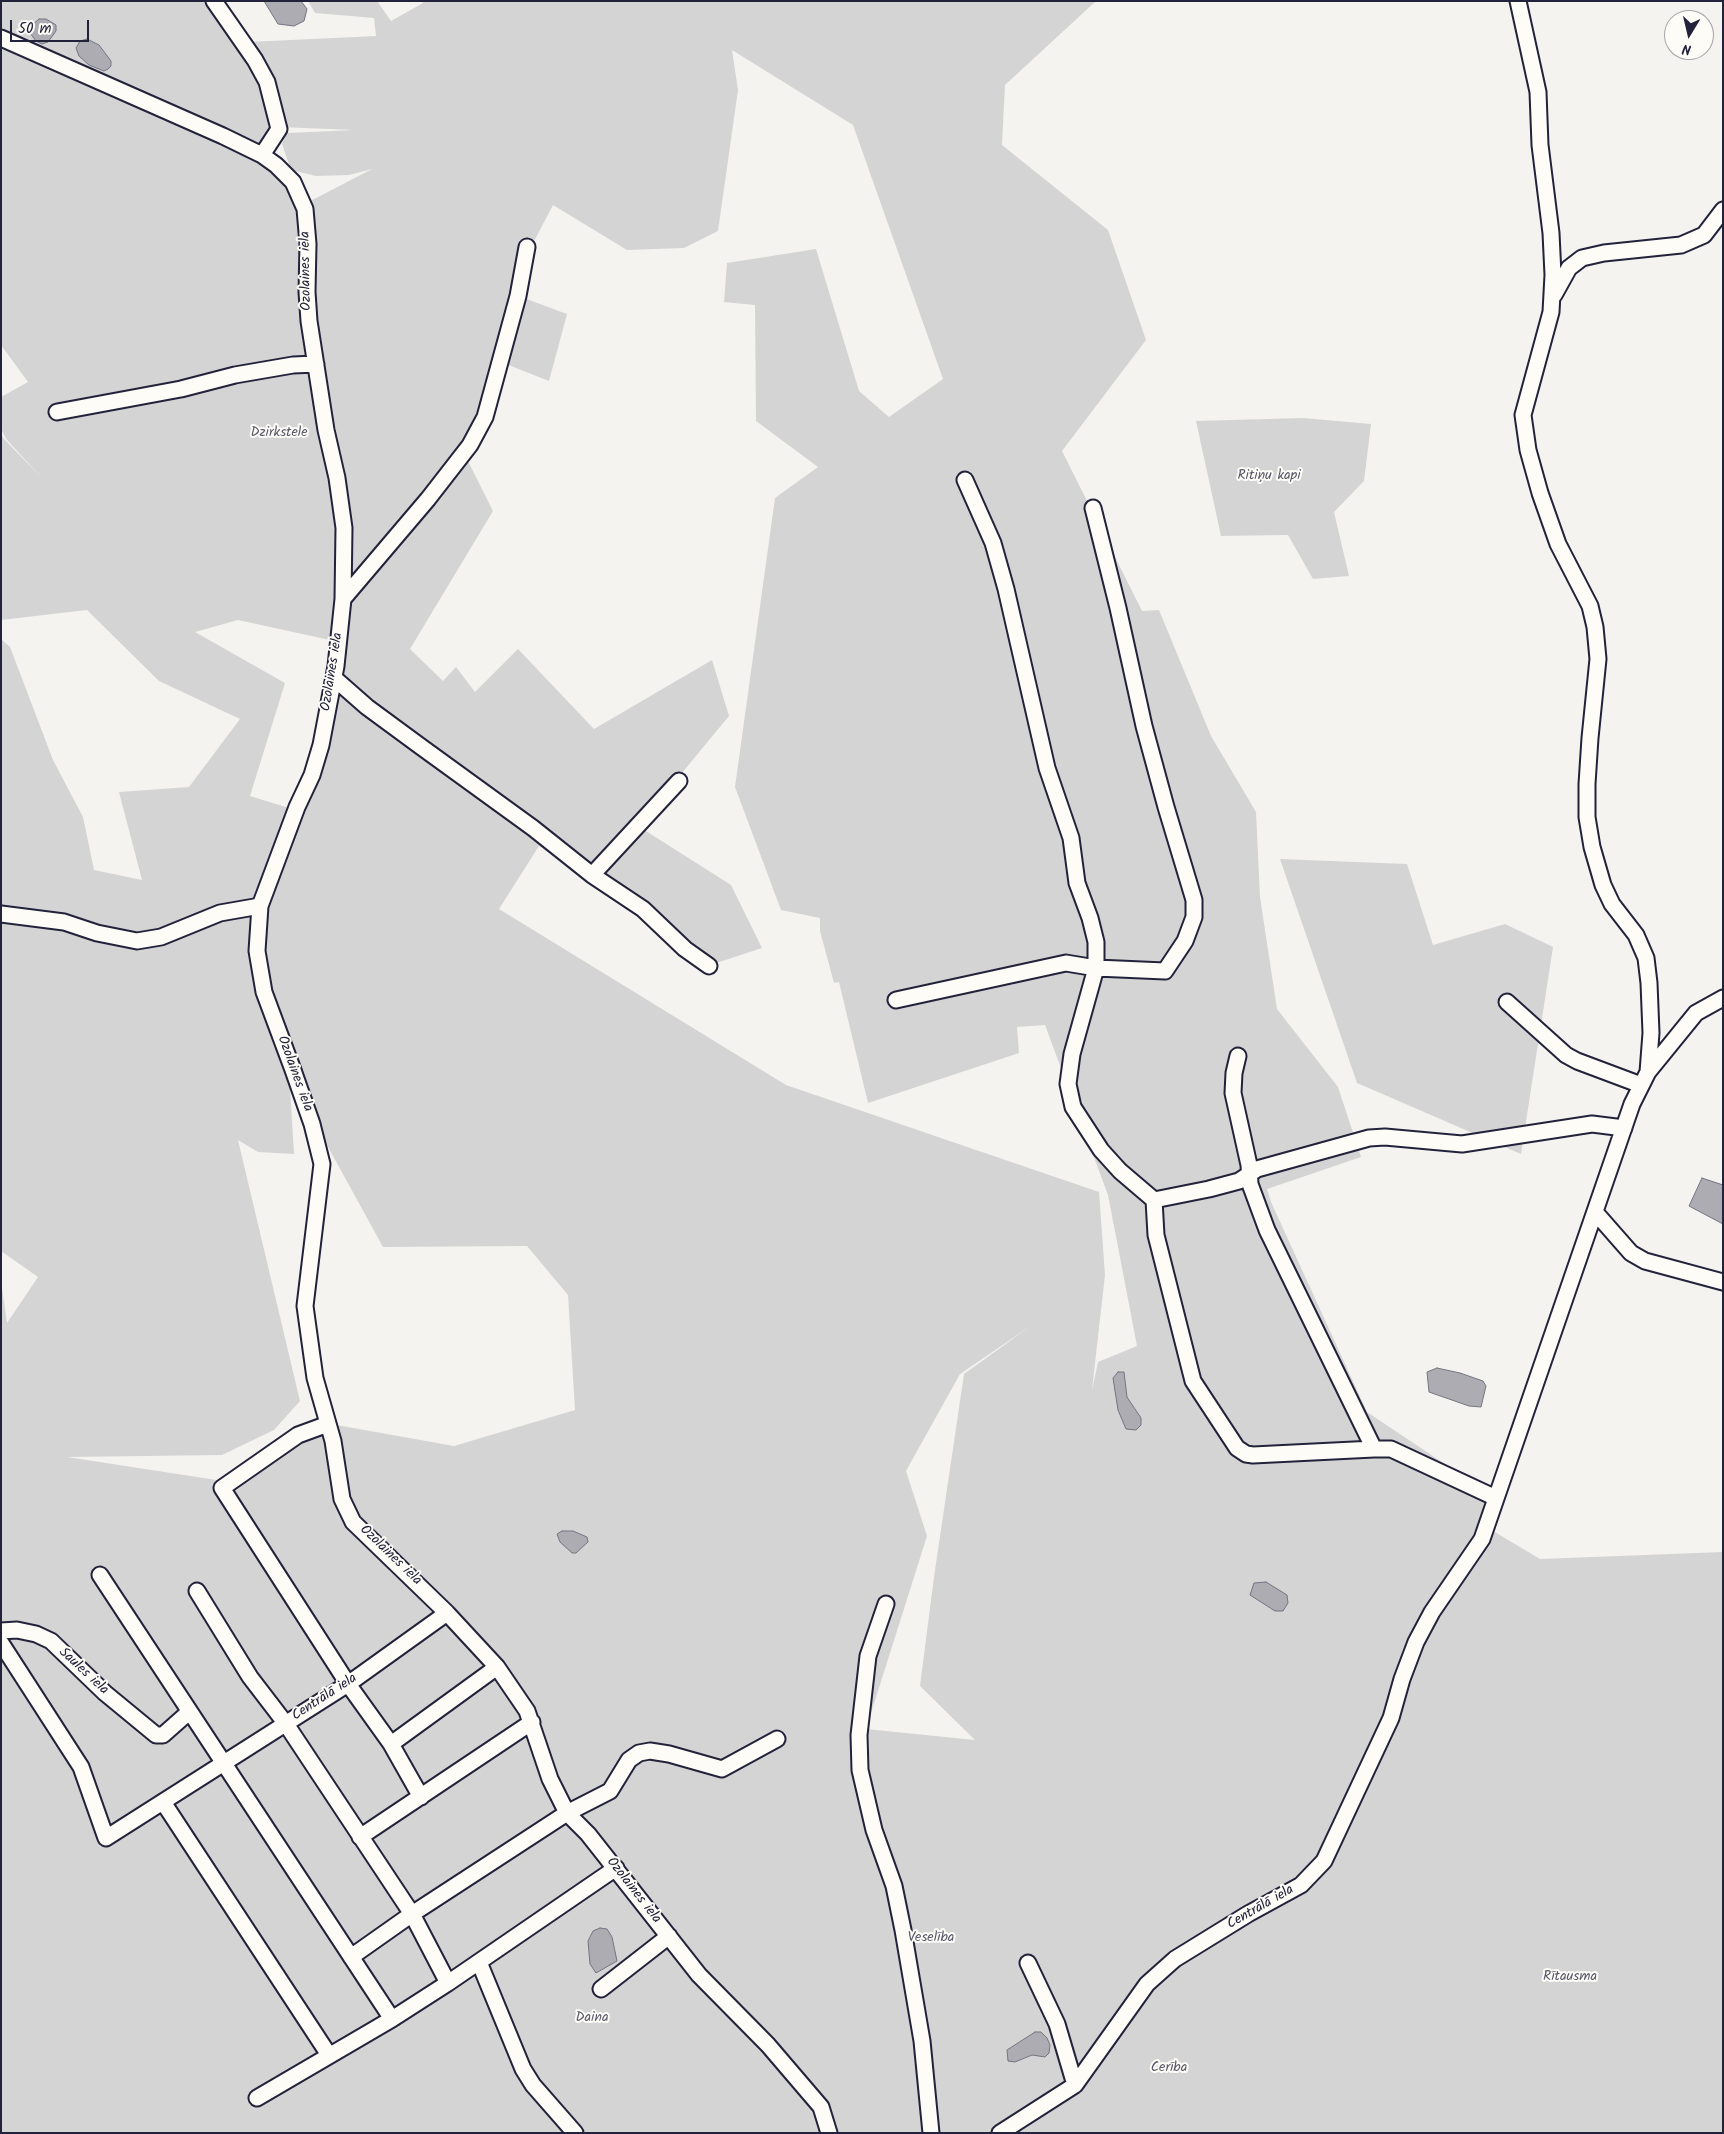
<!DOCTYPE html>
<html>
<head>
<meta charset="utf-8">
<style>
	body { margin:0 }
	#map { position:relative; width:1724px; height:2134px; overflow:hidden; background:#f4f3ef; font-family:Kalam,sans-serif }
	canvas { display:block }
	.frame { position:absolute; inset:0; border:2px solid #22223b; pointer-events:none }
	.north { position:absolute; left:1664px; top:10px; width:50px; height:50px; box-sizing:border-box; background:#fdfcf7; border:1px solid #a5a5ac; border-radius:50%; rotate:189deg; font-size:14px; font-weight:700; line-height:20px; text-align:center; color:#22223b }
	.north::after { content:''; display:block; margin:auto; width:18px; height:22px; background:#22223b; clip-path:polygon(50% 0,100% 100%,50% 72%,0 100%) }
	.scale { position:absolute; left:10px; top:20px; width:79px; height:22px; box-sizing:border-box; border:2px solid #22223b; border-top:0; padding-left:6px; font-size:15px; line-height:18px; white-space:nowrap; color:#22223b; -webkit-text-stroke:4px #fdfcf7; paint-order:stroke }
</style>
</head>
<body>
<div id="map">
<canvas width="1724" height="2134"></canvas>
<div class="frame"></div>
<div class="north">N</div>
<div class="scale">50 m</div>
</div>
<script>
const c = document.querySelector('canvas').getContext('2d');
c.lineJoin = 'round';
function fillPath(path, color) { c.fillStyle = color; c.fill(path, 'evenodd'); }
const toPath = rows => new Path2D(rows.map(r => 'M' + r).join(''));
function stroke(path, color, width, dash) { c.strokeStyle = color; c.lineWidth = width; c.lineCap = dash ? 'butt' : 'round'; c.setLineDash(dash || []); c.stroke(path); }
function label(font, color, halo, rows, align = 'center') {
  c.font = font + ' Kalam,sans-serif'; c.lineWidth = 4; c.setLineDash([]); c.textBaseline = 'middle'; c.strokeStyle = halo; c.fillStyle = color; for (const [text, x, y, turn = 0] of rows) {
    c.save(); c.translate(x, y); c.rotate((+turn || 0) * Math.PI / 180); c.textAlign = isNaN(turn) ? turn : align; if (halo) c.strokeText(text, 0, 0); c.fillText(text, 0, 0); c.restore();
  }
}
fillPath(toPath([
	[1,1,213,1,248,42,376,36,374,18,315,13,308,1,377,1,391,21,423,3,422,1,1096,1,1005,85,1002,145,1108,230,1146,340,1062,451,1142,611,1159,610,1211,736,1256,812,1260,897,1277,1009,1338,1087,1361,1157,1267,1189,1271,1202,1367,1412,1457,1472,1487,1485,1485,1491,1496,1498,1483,1525,1540,1559,1723,1552,1723,2133,1,2133,1,1281,7,1323,38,1277,1,1251,1,639,10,647,53,760,83,817,94,870,142,880,119,792,189,787,240,719,159,681,87,610,1,620,1,434,4,439,42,478,7,440,1,429,1,397,28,382,1,345],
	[732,50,853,125,943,379,889,417,859,391,816,249,727,263,724,302,755,305,756,421,818,467,775,498,735,787,781,910,820,918,820,931,834,983,839,982,868,1103,1019,1053,1017,1027,1045,1025,1108,1195,1137,1346,1098,1362,1092,1390,1105,1275,1099,1192,786,1085,499,909,539,846,641,913,698,969,762,948,731,885,638,826,729,716,712,660,594,729,518,649,475,692,456,667,443,681,410,649,493,511,468,461,506,364,549,381,567,314,521,297,531,247,553,205,627,250,684,248,718,231,738,90],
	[278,127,355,130,287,133,282,144,291,170,316,176,349,175,372,169,299,207,290,190,257,159],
	[238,620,339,642,312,776,322,783,314,779,299,811,250,796,285,683,195,632],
	[294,1085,383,1247,527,1246,568,1295,575,1410,454,1446,314,1421,285,1435,223,1481,67,1457,222,1455,274,1430,300,1401,238,1140,258,1152,294,1154,290,1087],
	[1032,1325,964,1374,934,1577,920,1686,975,1740,866,1729,927,1536,906,1471,960,1374],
	[1303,418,1371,424,1364,481,1334,512,1349,576,1313,579,1288,535,1221,536,1196,421],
	[1280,859,1407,864,1433,945,1505,924,1553,947,1521,1154,1357,1083]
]), '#d5d4d5');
const water = toPath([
	[264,1,301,1,307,9,304,21,294,26,278,24,264,1],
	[39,19,46,19,56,25,56,31,48,42,42,44,36,41,30,33,31,26,39,19],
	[87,39,99,45,111,61,111,66,108,69,104,71,89,65,79,56,76,48,80,41,87,39],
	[1702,1178,1723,1185,1723,1224,1689,1206,1702,1178],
	[1437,1368,1460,1373,1483,1381,1486,1386,1481,1407,1469,1406,1429,1392,1427,1372,1437,1368],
	[1118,1372,1124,1372,1127,1397,1141,1418,1141,1425,1136,1430,1126,1429,1118,1410,1113,1378,1118,1372],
	[562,1531,573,1531,587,1537,588,1542,576,1553,572,1553,560,1542,557,1534,562,1531],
	[1266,1582,1287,1595,1288,1603,1283,1611,1275,1611,1250,1595,1254,1583,1266,1582],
	[600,1928,607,1929,612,1937,617,1961,596,1973,590,1964,588,1941,593,1931,600,1928],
	[1035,2032,1041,2032,1047,2038,1050,2045,1049,2053,1045,2057,1032,2055,1015,2062,1008,2061,1007,2050,1035,2032]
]);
fillPath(water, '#acacb2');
stroke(water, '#757582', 1);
const minor = toPath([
	[214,1,255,60,267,82,279,129,262,155],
	[1518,1,1538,92,1540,145,1551,233,1553,275,1551,312,1523,415,1528,450,1540,493,1558,544,1590,606,1595,627,1598,659,1590,738,1587,784,1587,817,1592,847,1603,885,1612,904,1636,935,1646,958,1649,983,1651,1033,1648,1072],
	[1,38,223,136,262,155,276,165,293,182,305,209,308,244,307,292,309,321,326,430,337,478,344,528,343,599,336,666,321,745,312,775,297,807,260,906,257,951,264,992,293,1070,312,1124,322,1164,305,1306,315,1378,333,1441,342,1499,353,1522,447,1613,497,1667,527,1711,550,1779,567,1813,588,1834,699,1975,768,2045,821,2107,829,2133],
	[1554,295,1569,268,1582,258,1604,253,1681,245,1704,235,1723,210],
	[57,412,181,389,235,375,293,365,316,364],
	[965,480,993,543,1006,589,1047,768,1071,838,1077,883,1090,918,1096,942,1096,968,1072,1054,1068,1084,1073,1107,1101,1150,1120,1171,1154,1200,1156,1235,1193,1381,1237,1448,1246,1454,1253,1455,1374,1449],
	[343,599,428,499,470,445,485,417,518,296,527,247],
	[334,678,367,707,420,746,533,828,592,875,643,909,685,949,709,966],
	[592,875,679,781],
	[1,914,64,922,97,933,137,941,161,937,220,913,260,906],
	[896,1000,1066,963,1096,968,1165,971,1185,941,1194,917,1194,900,1166,807,1144,726,1118,608,1093,508],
	[1507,1002,1566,1055,1577,1061,1641,1085],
	[1238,1056,1234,1073,1233,1093,1249,1165,1250,1184,1267,1230,1374,1449,1391,1449,1496,1498],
	[1154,1200,1209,1189,1239,1181,1257,1169,1369,1138,1385,1137,1462,1144,1592,1124,1624,1128],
	[1595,1212,1631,1253,1645,1261,1723,1282],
	[328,1424,298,1435,222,1488,348,1684,391,1744,421,1797],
	[100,1575,392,2019],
	[197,1591,250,1677,286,1724,412,1914,448,1983],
	[886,1604,868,1656,859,1735,860,1770,874,1830,894,1886,903,1930,922,2041,931,2133],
	[1,1631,17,1630,36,1634,51,1641,105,1693,156,1735,163,1735,189,1712],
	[1,1643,81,1767,106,1838,348,1684,447,1613],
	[391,1744,497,1667],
	[163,1802,329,2055],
	[360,1837,532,1722],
	[351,1957,412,1914,567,1813,610,1791,629,1760,639,1753,650,1751,669,1754,722,1769,777,1739],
	[479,1962,523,2069,533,2085,575,2133],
	[1028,1963,1057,2024,1075,2085],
	[601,1989,669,1936],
	[257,2098,392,2019,448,1983,616,1868],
	[1000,2133,1075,2085,1147,1984,1175,1959,1248,1914,1301,1885,1324,1861,1391,1718,1402,1679,1416,1642,1432,1612,1482,1539,1632,1104,1648,1072,1696,1013,1723,998]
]);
stroke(minor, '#22223b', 19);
stroke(minor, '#fdfcf7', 15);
label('14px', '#22223b', '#fdfcf7', [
	["Ozolaines iela",307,271,-91],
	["Ozolaines iela",333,672,-81],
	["Ozolaines iela",294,1074,70],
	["Ozolaines iela",390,1556,44],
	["Saules iela",83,1672,43],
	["Centrālā iela",325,1698,-33],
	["Ozolaines iela",633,1891,52],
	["Centrālā iela",1261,1908,-30]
]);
label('14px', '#585769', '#fdfcf7', [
	["Dzirkstele",279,434],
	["Ritiņu kapi",1269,477],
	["Veselība",931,1939],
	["Rītausma",1570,1978],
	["Daina",592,2019],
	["Cerība",1169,2069]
]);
</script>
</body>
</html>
